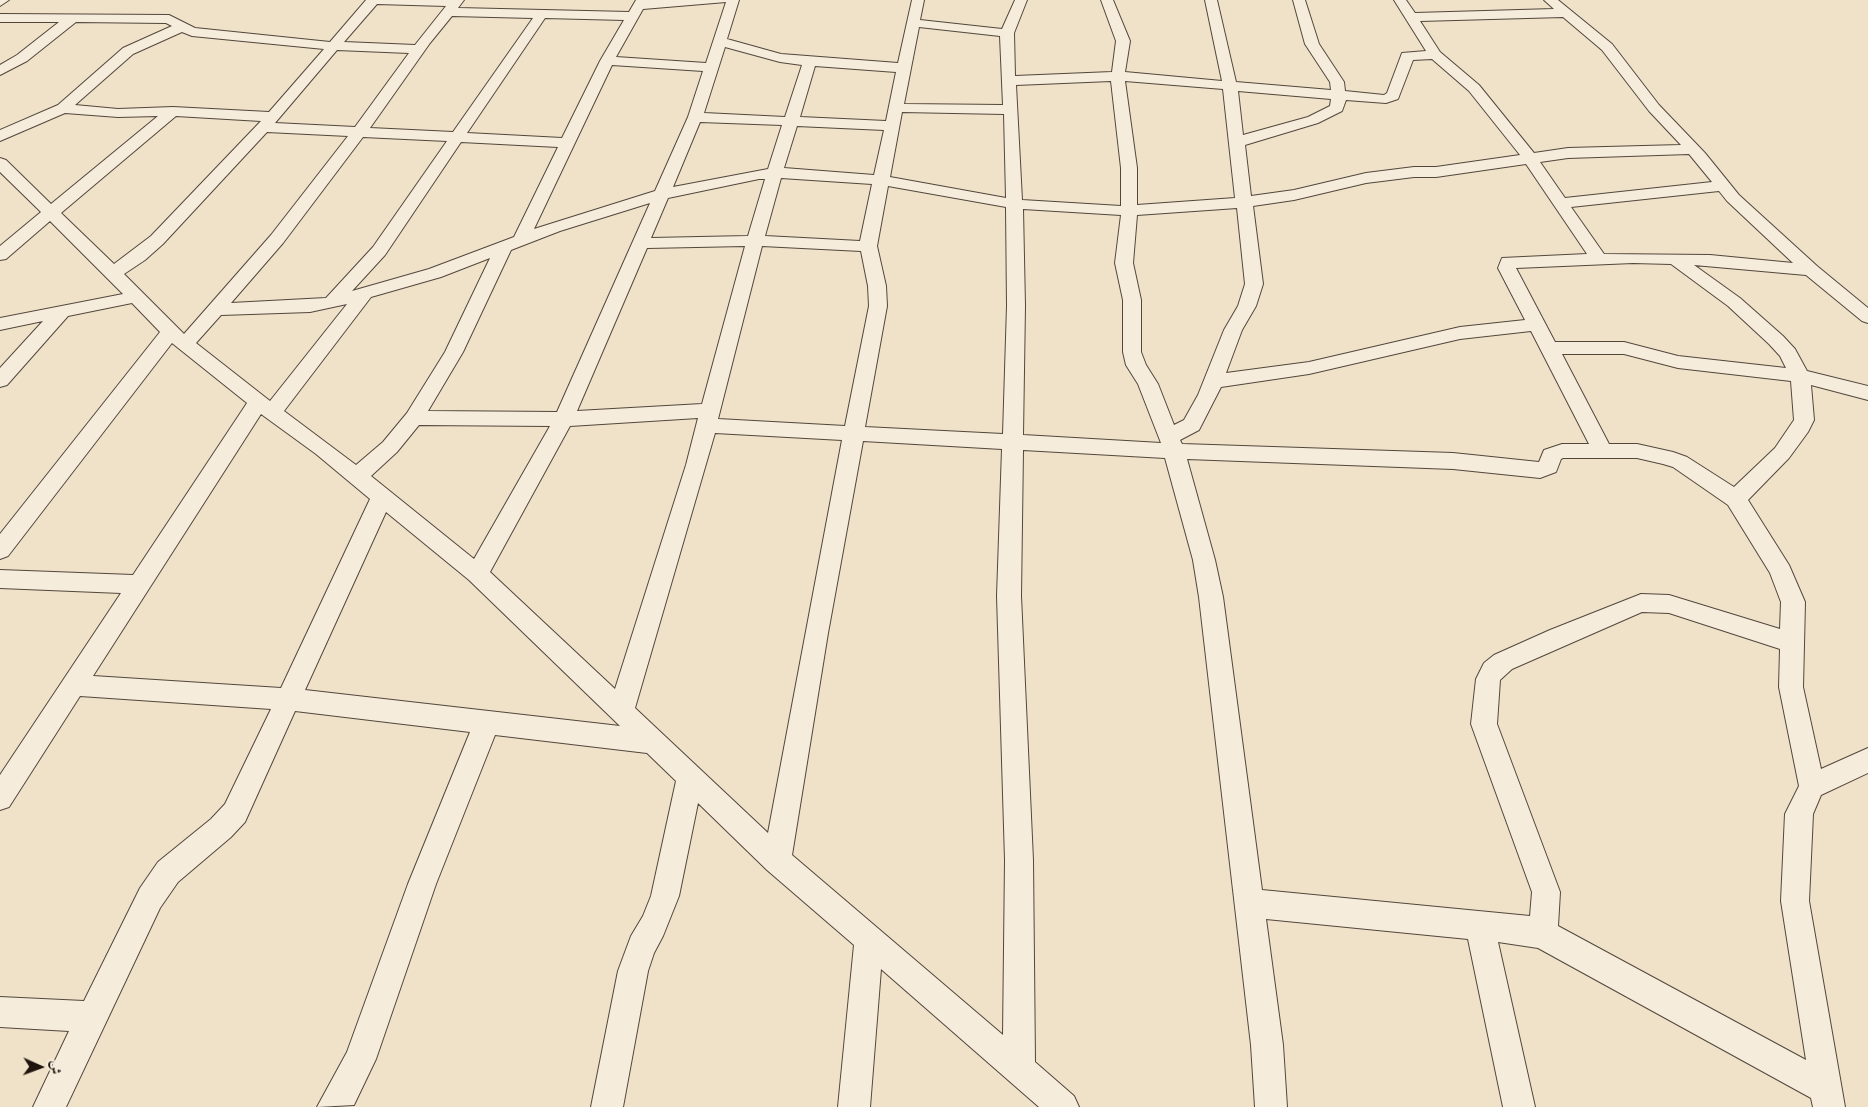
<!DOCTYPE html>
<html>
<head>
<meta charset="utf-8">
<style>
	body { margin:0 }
	#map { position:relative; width:1868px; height:1107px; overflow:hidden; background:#efe2c9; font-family:"IM FELL Double Pica",Amiri,serif }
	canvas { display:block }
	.north { position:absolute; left:15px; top:1042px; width:50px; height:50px; -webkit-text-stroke:4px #f5ecdc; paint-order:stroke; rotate:92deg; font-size:14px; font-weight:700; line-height:20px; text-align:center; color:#1f130d }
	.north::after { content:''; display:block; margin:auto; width:18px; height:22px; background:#1f130d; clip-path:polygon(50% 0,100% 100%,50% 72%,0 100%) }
</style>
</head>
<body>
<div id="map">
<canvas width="1868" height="1107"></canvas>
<div class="north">ش</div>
</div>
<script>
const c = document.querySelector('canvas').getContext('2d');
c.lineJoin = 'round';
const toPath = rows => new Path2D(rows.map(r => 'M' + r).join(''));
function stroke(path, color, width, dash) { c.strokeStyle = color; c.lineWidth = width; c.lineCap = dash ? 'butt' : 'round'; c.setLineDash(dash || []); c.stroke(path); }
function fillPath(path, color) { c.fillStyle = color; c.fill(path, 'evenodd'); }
const street = toPath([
	[0,0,9,0,0,6,0,0],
	[366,0,464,0,458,8,629,12,636,0,739,0,727,39,781,54,898,63,912,0,924,0,920,20,1002,29,1015,0,1027,0,1014,33,1015,76,1112,72,1116,41,1101,0,1113,0,1130,41,1125,72,1222,81,1205,0,1217,0,1236,82,1331,90,1330,82,1305,44,1293,0,1305,0,1319,44,1344,82,1345,91,1384,95,1387,93,1402,53,1426,51,1394,0,1406,0,1415,13,1554,9,1544,0,1558,0,1612,44,1659,105,1705,153,1739,195,1817,266,1868,308,1868,323,1862,321,1806,275,1694,265,1740,298,1783,336,1795,349,1807,371,1868,386,1868,400,1811,385,1814,420,1808,432,1789,458,1748,500,1789,565,1805,602,1803,687,1821,769,1868,748,1868,773,1821,795,1813,814,1809,901,1845,1107,1813,1107,1811,1098,1538,948,1498,942,1535,1107,1503,1107,1468,939,1266,919,1283,1045,1287,1107,1255,1107,1251,1045,1199,597,1193,560,1165,458,1023,450,1021,596,1033,860,1035,1062,1074,1096,1079,1107,1039,1107,881,969,870,1107,838,1107,854,945,767,870,698,803,679,896,663,936,654,953,648,971,623,1107,591,1107,618,971,631,936,643,916,651,896,676,781,647,753,495,735,436,884,376,1059,354,1105,317,1107,347,1052,408,884,470,732,295,711,245,822,231,837,178,882,160,908,66,1107,33,1107,69,1031,0,1027,0,997,84,1001,140,888,158,862,211,819,225,804,271,709,80,696,9,807,0,810,0,775,121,593,0,588,0,570,133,575,247,403,172,343,8,556,0,559,0,534,160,332,132,303,68,316,7,385,0,387,0,368,43,321,0,330,0,318,123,294,50,221,6,259,0,260,0,246,41,212,0,172,0,158,6,160,51,204,158,116,118,117,65,113,0,141,0,130,58,105,123,48,172,26,166,23,76,22,27,61,0,75,0,65,17,55,59,22,0,22,0,14,169,15,195,28,330,42,366,0],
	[726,2,706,63,616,57,643,9,726,2],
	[377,4,446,6,415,45,344,42,377,4],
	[452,16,533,18,453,132,370,128,430,43,452,16],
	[1563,17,1602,50,1649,111,1681,145,1568,148,1534,153,1479,85,1440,52,1420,21,1563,17],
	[545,18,624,20,600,61,562,138,467,133,545,18],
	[919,27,1000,36,1003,105,904,104,919,27],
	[182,32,192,36,324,49,269,112,173,107,118,109,75,105,133,54,182,32],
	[725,47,780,62,802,65,785,117,704,113,725,47],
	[337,50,409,53,355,127,275,123,337,50],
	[1432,59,1469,91,1520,155,1436,167,1414,167,1366,173,1294,190,1251,196,1245,145,1318,123,1342,111,1346,100,1386,103,1398,99,1413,60,1432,59],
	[612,65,703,71,688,117,655,191,534,229,612,65],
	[815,66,896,72,886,121,800,117,815,66],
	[1111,81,1121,168,1121,206,1022,200,1016,85,1111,81],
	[1125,81,1223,89,1235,198,1137,205,1137,168,1125,81],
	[1238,91,1331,99,1330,106,1308,117,1243,135,1238,91],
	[902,112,1004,114,1006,198,890,177,902,112],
	[176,116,261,121,151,236,114,264,61,213,176,116],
	[700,122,782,125,768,169,673,187,700,122],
	[797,126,884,130,874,175,784,168,797,126],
	[267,132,348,136,271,235,184,334,124,274,145,260,163,244,267,132],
	[363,137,447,141,373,247,326,298,231,303,283,243,363,137],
	[461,142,558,147,514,237,429,269,352,291,385,255,461,142],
	[1689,154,1712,182,1565,198,1540,162,1568,158,1689,154],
	[1526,164,1587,254,1502,258,1498,268,1525,320,1460,327,1309,362,1226,373,1242,330,1256,306,1263,284,1253,206,1294,200,1366,183,1414,177,1436,177,1526,164],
	[781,178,872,184,860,241,765,236,781,178],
	[759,179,765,179,748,236,651,238,668,198,759,179],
	[888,186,1006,207,1007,306,1003,434,865,427,887,306,886,286,877,246,888,186],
	[1719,191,1727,201,1793,263,1710,255,1604,254,1571,207,1719,191],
	[650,203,557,412,428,411,463,352,511,250,560,231,650,203],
	[1237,208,1245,284,1238,306,1224,330,1198,395,1184,420,1174,425,1158,384,1146,365,1141,352,1141,300,1133,263,1137,215,1237,208],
	[1023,209,1121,215,1115,263,1123,300,1123,352,1126,365,1138,384,1161,443,1023,435,1025,306,1023,209],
	[745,246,702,404,577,411,647,248,745,246],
	[762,246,861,251,868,286,869,306,845,426,718,419,762,246],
	[490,258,445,352,407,413,383,442,356,465,284,411,371,297,441,277,490,258],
	[1633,263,1671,264,1728,306,1769,344,1780,356,1786,368,1678,356,1624,342,1555,342,1516,268,1633,263],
	[347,304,270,401,196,343,221,315,310,312,347,304],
	[1531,331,1589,444,1562,444,1544,450,1539,462,1453,453,1182,444,1180,440,1199,430,1221,387,1309,374,1460,339,1531,331],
	[1562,354,1624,354,1678,368,1791,381,1794,420,1775,448,1734,487,1687,457,1673,452,1637,444,1609,444,1562,354],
	[261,414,316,454,370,499,281,688,93,676,261,414],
	[698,418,686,465,615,689,490,572,570,426,698,418],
	[419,425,550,426,474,559,371,476,397,452,419,425],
	[715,433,842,440,768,833,635,708,715,433],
	[863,441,1002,449,997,596,1005,860,1003,1035,792,855,828,633,863,441],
	[1563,458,1637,458,1663,464,1673,467,1728,505,1770,573,1781,602,1780,629,1669,595,1641,594,1550,630,1494,655,1484,663,1476,679,1471,724,1532,892,1530,916,1262,890,1223,597,1215,560,1187,459,1453,469,1540,478,1556,472,1561,459,1563,458],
	[386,512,469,580,620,726,305,690,386,512],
	[1642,612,1669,613,1780,649,1779,687,1799,786,1785,814,1781,901,1806,1060,1558,926,1560,892,1497,724,1500,680,1512,669,1642,612]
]);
stroke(street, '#53473c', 2);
fillPath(street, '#f5ecdc');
</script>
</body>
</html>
